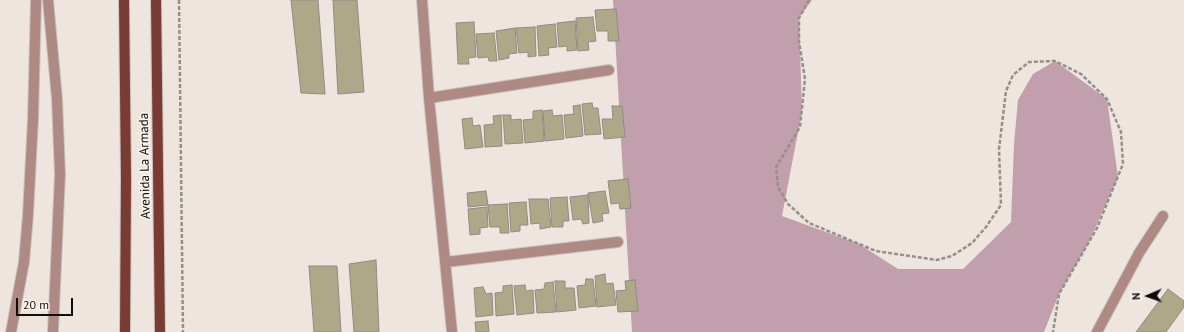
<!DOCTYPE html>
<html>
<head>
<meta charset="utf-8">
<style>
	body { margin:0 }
	#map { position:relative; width:1184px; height:332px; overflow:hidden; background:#ede5de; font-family:"PT Sans",sans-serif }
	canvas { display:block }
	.north { position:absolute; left:1128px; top:276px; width:40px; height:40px; -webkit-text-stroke:3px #faf2eb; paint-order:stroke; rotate:268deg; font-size:11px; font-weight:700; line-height:16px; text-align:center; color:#100e0b }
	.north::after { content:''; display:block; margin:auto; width:14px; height:18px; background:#100e0b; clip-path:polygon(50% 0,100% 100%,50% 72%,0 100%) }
	.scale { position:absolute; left:16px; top:298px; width:57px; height:18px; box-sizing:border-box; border:2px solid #100e0b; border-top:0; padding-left:5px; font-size:12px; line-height:14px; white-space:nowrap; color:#100e0b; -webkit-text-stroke:3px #faf2eb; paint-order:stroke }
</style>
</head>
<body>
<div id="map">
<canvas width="1184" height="332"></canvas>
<div class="north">N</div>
<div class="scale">20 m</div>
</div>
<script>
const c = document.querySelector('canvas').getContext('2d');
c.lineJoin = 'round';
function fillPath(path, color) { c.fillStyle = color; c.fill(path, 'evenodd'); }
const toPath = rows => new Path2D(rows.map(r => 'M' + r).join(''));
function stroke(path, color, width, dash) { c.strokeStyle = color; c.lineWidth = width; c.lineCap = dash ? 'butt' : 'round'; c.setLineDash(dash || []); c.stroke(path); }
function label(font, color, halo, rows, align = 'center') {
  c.font = font + ' "PT Sans",sans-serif'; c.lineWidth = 3.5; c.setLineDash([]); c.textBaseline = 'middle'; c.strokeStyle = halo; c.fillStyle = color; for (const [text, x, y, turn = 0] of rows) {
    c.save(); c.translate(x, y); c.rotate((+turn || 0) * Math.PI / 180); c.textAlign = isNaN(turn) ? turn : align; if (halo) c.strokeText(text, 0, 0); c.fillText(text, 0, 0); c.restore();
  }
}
fillPath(toPath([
	[613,0,812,0,799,18,802,111,782,216,859,244,898,269,963,269,1011,222,1014,144,1018,100,1033,74,1055,61,1107,99,1118,177,1090,240,1059,294,1044,332,632,332]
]), '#c29fac');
const building = toPath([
	[291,0,318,0,325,94,301,93,291,0],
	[333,0,357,0,364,92,338,94,333,0],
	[616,9,619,41,608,41,608,31,597,31,595,10,616,9],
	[593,17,596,41,588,42,589,50,578,51,576,18,593,17],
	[575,21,577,50,567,51,567,46,559,47,557,23,575,21],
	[474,22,476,57,468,58,469,64,458,64,456,23,474,22],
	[555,24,557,47,548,48,549,55,539,56,537,26,555,24],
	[535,27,536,56,528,57,528,52,519,53,516,28,535,27],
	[515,28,517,53,509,54,509,58,499,60,496,31,515,28],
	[494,33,497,61,489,61,488,57,478,58,476,34,494,33],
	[592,103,593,108,598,108,601,134,585,135,582,104,592,103],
	[580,105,583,136,566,138,564,115,574,114,573,106,580,105],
	[612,106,622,106,625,137,604,139,602,119,613,119,612,106],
	[542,110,544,141,525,143,523,120,533,119,533,111,542,110],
	[552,110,553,116,562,115,564,139,545,141,543,111,552,110],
	[501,115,502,146,485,147,484,125,494,124,493,116,501,115],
	[503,115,511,115,511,120,521,119,523,143,505,144,503,115],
	[472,118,473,126,480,125,483,147,465,149,462,119,472,118],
	[628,179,631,208,620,209,619,203,611,204,608,181,628,179],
	[486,191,488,205,468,207,467,193,486,191],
	[605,191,609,213,602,214,603,221,593,223,588,193,605,191],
	[588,195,589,223,583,224,581,219,573,220,570,197,588,195],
	[567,197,569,221,563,221,563,227,552,227,550,198,567,197],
	[529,199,548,199,551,227,540,229,540,223,531,224,529,199],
	[526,202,528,225,520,225,520,231,511,232,509,203,526,202],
	[507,204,509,233,500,233,500,227,490,227,488,205,507,204],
	[487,207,488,227,480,228,480,234,470,235,468,209,487,207],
	[376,260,379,332,354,332,349,264,376,260],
	[309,266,337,266,341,332,314,332,309,266],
	[605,274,606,284,613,283,616,305,597,307,595,276,605,274],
	[586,279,593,279,596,306,579,308,577,286,585,285,586,279],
	[635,280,638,311,618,312,616,291,626,290,625,281,635,280],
	[555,281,565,281,565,288,574,288,576,310,557,312,555,281],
	[553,282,556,312,537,313,535,290,544,289,545,283,553,282],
	[512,285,514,314,496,316,495,293,503,292,503,286,512,285],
	[525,285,526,291,533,290,534,313,517,315,514,286,525,285],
	[483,287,486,294,492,293,493,315,476,317,474,288,483,287],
	[1168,289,1184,301,1184,307,1166,332,1136,332,1168,289],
	[488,321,489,332,476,332,475,322,488,321]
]);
fillPath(building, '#afa888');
stroke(building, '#8e8c84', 1);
const minor = toPath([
	[48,0,57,99,60,174,53,332],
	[422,0,429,98,452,332],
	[429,98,609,70],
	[446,262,618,242],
	[11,332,24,262,28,215,33,119,36,0],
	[1097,332,1139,253,1163,216]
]);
const major = toPath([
	[124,0,126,178,125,332],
	[156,0,160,332]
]);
stroke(minor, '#cac3bc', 12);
stroke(major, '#cac3bc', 12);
stroke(toPath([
	[179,0,183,332],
	[809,0,799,18,799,41,805,79,800,127,776,167,778,187,788,204,809,223,876,251,937,260,952,256,972,243,986,227,1001,205,999,149,1006,91,1013,75,1029,62,1055,61,1081,74,1107,99,1121,132,1123,164,1097,228,1059,294,1053,332]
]), '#95908a', 2.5, [4, 2]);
stroke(minor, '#af8983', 10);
stroke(major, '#7a3b34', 10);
label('13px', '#100e0b', '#faf2eb', [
	["Avenida La Armada",145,166,-91]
]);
</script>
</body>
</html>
